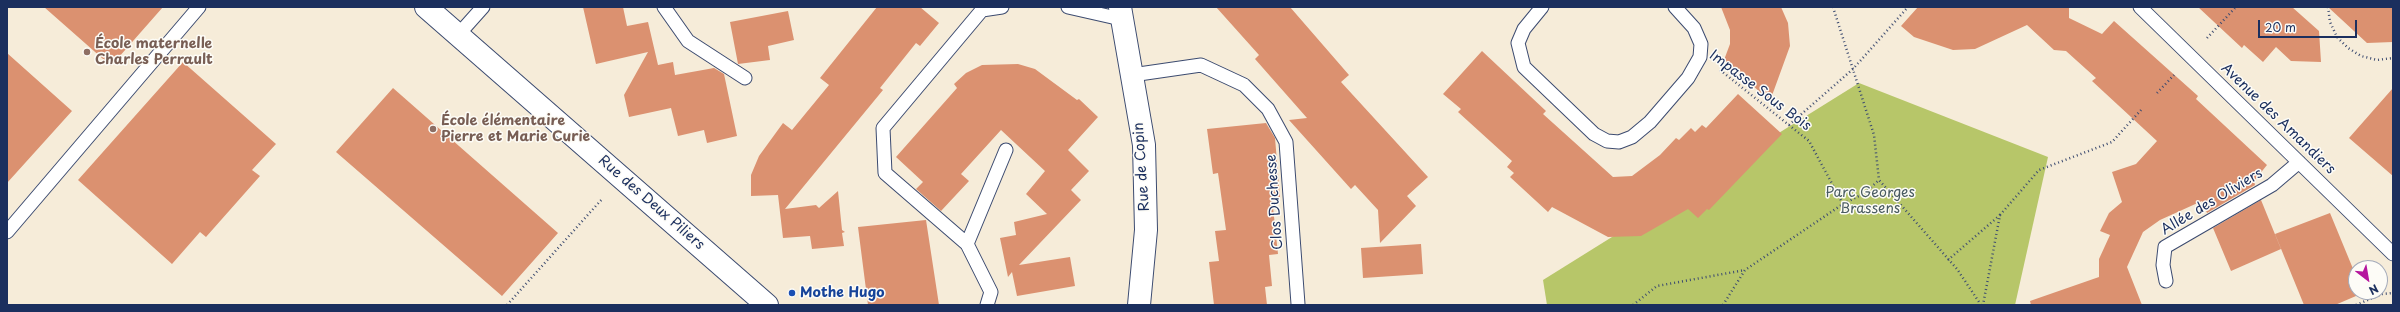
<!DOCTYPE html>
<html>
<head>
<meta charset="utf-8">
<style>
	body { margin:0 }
	#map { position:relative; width:2400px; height:312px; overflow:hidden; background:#f6ecd9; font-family:"Playpen Sans",sans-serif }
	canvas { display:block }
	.frame { position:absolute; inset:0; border:8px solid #1b2f5e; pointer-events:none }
	.north { position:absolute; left:2348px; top:260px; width:40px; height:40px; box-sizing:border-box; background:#fdfcf7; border:1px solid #a3aaba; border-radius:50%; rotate:149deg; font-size:11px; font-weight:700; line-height:16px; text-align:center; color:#1b2f5e }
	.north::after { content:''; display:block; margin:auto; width:14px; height:18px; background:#b5179e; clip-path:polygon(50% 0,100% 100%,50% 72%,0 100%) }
	.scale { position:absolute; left:2258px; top:20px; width:99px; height:18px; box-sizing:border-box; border:2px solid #1b2f5e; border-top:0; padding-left:5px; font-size:12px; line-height:14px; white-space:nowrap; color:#1b2f5e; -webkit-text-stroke:3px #fdfcf7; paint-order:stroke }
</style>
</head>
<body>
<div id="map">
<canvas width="2400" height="312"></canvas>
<div class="frame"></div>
<div class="north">N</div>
<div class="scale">20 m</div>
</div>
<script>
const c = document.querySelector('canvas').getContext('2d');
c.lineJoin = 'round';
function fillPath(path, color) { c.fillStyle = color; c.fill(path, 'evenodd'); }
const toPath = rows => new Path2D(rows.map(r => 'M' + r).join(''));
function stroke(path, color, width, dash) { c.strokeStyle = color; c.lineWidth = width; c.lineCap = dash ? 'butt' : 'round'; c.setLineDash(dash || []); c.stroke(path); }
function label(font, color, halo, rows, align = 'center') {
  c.font = font + ' "Playpen Sans",sans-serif'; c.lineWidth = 3; c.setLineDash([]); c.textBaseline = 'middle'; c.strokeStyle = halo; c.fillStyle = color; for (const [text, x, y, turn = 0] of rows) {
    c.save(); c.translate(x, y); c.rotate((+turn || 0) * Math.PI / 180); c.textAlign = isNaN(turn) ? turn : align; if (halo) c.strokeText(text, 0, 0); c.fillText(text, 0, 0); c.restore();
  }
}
fillPath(toPath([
	[1859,83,2048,157,2015,305,1547,305,1543,280]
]), '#b7c669');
fillPath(toPath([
	[44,7,163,7,111,66],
	[583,7,623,7,627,26,648,22,658,65,673,62,675,75,714,68,724,74,737,136,707,143,704,130,678,136,671,108,629,117,624,95,648,52,596,64],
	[877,7,920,7,939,23,920,46,916,43,880,88,883,90,785,209,816,205,819,208,838,191,842,230,845,232,842,233,844,246,812,249,810,236,783,238,778,195,751,196,751,175,759,156,783,123,792,130,829,85,820,78],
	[1216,7,1290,7,1349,75,1341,82,1428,177,1407,196,1416,206,1380,243,1378,210,1355,185,1351,189,1289,120,1307,118,1255,59,1259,55],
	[1721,7,1781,7,1788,23,1790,46,1770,101,1724,60,1730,44,1730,30],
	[1918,7,2069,7,2069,18,2102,34,2114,21,2198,96,2196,99,2267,165,2254,181,2255,185,2207,213,2202,201,2160,220,2143,232,2127,267,2142,305,2031,305,2030,301,2099,277,2099,259,2110,235,2100,231,2109,213,2122,202,2112,172,2136,164,2157,141,2092,81,2096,78,2066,51,2054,50,2027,25,1975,49,1953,50,1914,37,1901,26],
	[2198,7,2292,7,2319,31,2321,62,2291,61,2276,47,2263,62,2244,45,2242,48],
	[2328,7,2393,7,2393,42,2367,43],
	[788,11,794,40,768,46,770,60,738,64,730,22],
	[1482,51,1546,111,1543,114,1613,177,1632,176,1660,155,1676,138,1679,140,1691,128,1695,132,1702,125,1706,128,1738,94,1782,134,1709,210,1707,209,1698,218,1688,209,1641,236,1608,237,1552,207,1548,212,1510,177,1514,173,1507,167,1512,161,1458,112,1461,109,1443,94],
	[7,53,72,111,7,183],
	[183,62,276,144,252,170,260,176,206,237,200,232,172,264,78,180],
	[1018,64,1035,69,1077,100,1079,99,1098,117,1068,150,1089,171,1071,190,1081,200,1019,265,1070,257,1075,286,1017,296,1012,272,1008,277,1000,238,1016,235,1014,222,1047,214,1026,194,1045,171,1001,130,961,174,969,181,941,211,916,189,923,182,896,157,957,88,954,84,966,73,982,65],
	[393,88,558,233,502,296,336,152],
	[2393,88,2393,176,2349,138],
	[1266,123,1275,138,1280,197,1272,198,1278,254,1269,255,1272,286,1265,287,1267,305,1214,305,1209,262,1219,261,1215,231,1226,230,1218,173,1213,174,1207,129],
	[2261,200,2281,249,2231,271,2213,228],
	[2330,213,2356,276,2356,296,2335,305,2304,305,2275,234],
	[926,220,939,305,868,305,858,227],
	[1421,244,1423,274,1363,278,1361,248]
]), '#db9170');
const service = toPath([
	[664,7,688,41,745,78],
	[1068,7,1121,19],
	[1542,7,1524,29,1518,43,1524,67,1594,134,1607,141,1619,142,1632,137,1650,122,1688,78,1700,57,1701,44,1694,28,1675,7],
	[2140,7,2393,254],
	[458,35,483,7],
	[1132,75,1201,65,1244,85,1268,109,1286,142,1298,304],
	[7,232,199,7],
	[967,244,1006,150],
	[2166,281,2163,265,2165,247,2272,185,2299,162],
	[987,305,991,292,967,244,885,173,883,128,982,10,1002,7]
]);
const minor = toPath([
	[426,7,767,305],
	[1120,7,1144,145,1146,230,1139,305]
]);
stroke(service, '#3c4b70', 15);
stroke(minor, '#3c4b70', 24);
stroke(toPath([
	[1833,7,1874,135,1879,180],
	[2328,7,2330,22,2337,37,2348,48,2361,56,2377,60,2393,58],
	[2207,38,2235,8],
	[1720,70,1809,141,1843,204],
	[2157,93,2174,75],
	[1789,125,1853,69,1908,7],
	[2000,215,2039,170,2112,142,2142,109],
	[1948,260,2000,215,1983,305],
	[507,305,603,198],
	[1633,305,1657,286,1745,270],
	[1723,305,1745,270,1843,204,1865,193,1879,180,1957,269,1981,305],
	[2356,305,2382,294,2393,293]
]), '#3c4b70', 2.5, [1, 3]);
stroke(service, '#fff', 13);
stroke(minor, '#fff', 22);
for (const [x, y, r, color] of [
	[87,52,4,"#8d6e63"],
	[433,129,4,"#8d6e63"],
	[792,293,4,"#1a4fb4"]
]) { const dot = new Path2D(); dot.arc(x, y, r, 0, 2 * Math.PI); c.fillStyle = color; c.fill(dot); stroke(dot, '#fdfcf7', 1.5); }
label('bold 14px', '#785e54', '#fdfcf7', [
	["École maternelle",95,44],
	["Charles Perrault",95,60],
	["École élémentaire",441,121],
	["Pierre et Marie Curie",441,137]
], 'left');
label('14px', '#1b2f5e', '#fdfcf7', [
	["Impasse Sous Bois",1760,91,37],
	["Avenue des Amandiers",2278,119,44],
	["Rue de Copin",1142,167,-94],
	["Clos Duchesse",1275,202,-94],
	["Allée des Oliviers",2212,202,-31],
	["Rue des Deux Piliers",651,203,41]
]);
label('14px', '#4a5c61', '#fdfcf7', [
	["Parc Georges",1870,193],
	["Brassens",1870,209]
]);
label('bold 14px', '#164399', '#fdfcf7', [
	["Mothe Hugo",800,293]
], 'left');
</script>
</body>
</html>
